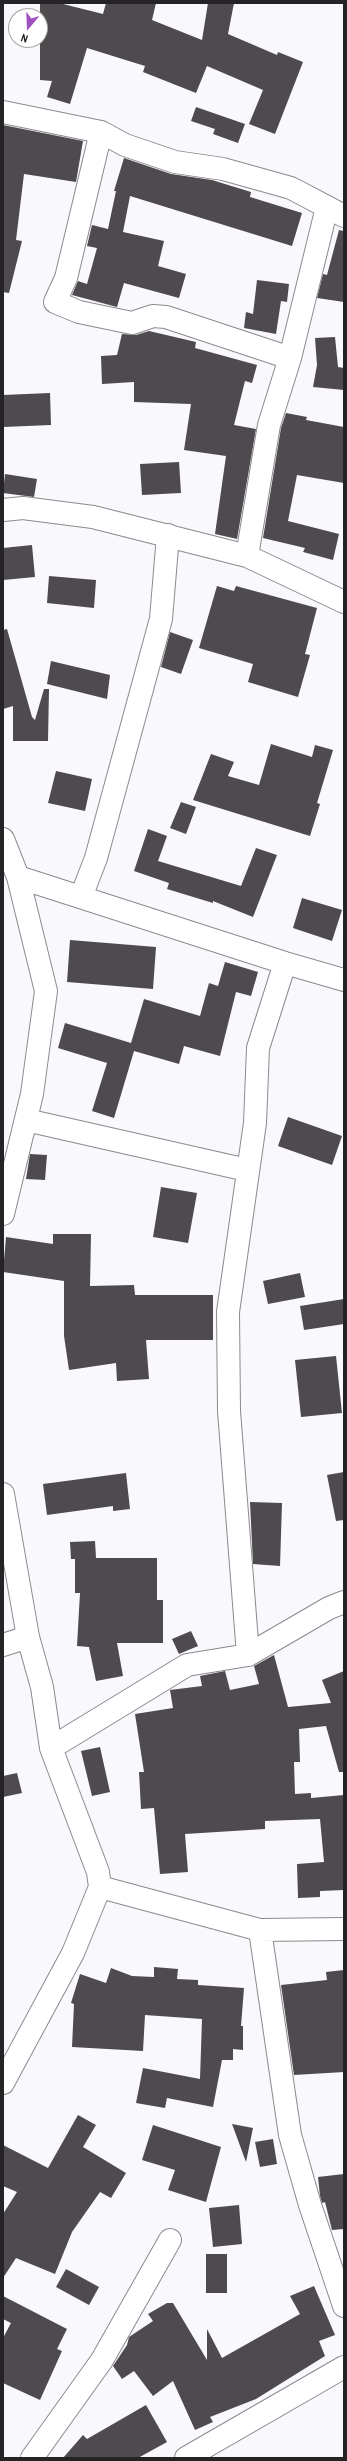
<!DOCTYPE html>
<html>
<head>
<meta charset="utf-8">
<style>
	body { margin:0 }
	#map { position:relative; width:347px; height:2461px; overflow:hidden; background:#f8f8fd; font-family:"Archivo Narrow",sans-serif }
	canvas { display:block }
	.frame { position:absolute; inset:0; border:4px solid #242426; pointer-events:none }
	.north { position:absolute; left:8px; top:8px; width:40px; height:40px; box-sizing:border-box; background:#fff; border:1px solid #a7a7a8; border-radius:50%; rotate:199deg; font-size:11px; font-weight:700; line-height:16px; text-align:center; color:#242426 }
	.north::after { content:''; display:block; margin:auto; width:14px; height:18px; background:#9f50c0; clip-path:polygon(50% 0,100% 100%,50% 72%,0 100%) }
</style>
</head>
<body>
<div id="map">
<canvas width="347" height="2461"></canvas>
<div class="frame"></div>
<div class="north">N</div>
</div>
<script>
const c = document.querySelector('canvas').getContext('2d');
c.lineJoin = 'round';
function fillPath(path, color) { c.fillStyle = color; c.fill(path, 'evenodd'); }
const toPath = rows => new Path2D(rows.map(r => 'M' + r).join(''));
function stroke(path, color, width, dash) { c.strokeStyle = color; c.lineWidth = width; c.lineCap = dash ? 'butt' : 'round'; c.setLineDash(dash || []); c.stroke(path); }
fillPath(toPath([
	[40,3,59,3,103,14,106,3,156,3,152,20,202,40,208,3,234,3,228,34,277,55,278,52,303,62,275,134,249,124,263,90,207,66,196,93,143,72,145,66,87,48,70,104,47,97,52,81,40,80],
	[196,107,245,124,238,143,213,134,215,129,191,121],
	[3,125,83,141,76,182,24,174,16,240,22,241,9,293,3,292],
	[124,158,171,174,212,180,251,192,250,197,302,213,292,246,130,196,123,232,164,241,158,266,186,274,179,298,124,283,117,307,72,295,78,281,87,284,97,248,87,246,92,225,108,229,116,191,114,191],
	[339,230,344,231,344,302,317,298,323,274,327,275],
	[257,280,289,284,287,302,281,301,276,334,244,328,246,312,253,314],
	[149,331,196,342,195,348,257,365,252,383,245,381,234,425,256,429,237,539,215,534,226,456,184,450,191,404,134,402,134,382,102,384,101,356,117,355,122,334,136,335],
	[335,337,338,367,344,368,344,390,313,387,317,365,315,338],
	[50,393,51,425,3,427,3,395],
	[286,413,307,417,306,420,344,427,344,483,297,475,288,521,339,534,333,560,303,552,305,548,263,538,281,428],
	[179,462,181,493,142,495,140,464],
	[5,474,37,479,34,497,3,493],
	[32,545,35,577,3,580,3,548],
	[49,576,96,580,94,608,47,603],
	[217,586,234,591,236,586,317,608,305,654,310,655,298,697,248,682,253,664,199,648],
	[7,629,32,717,35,720,44,689,49,689,48,741,13,741,13,706,3,709,3,630],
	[170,632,193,640,181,674,161,667],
	[51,661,110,675,107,699,47,684],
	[271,744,312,757,315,745,333,750,317,803,320,804,310,836,193,800,211,754,234,762,228,776,259,785],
	[56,771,92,779,85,811,48,803],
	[181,802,196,807,186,834,170,828],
	[148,829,167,836,158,861,241,886,256,848,277,855,253,917,213,901,213,903,167,889,169,883,134,871],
	[302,898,342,910,332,941,293,928],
	[70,940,156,947,153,989,67,982],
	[225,962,258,972,251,996,236,992,220,1056,184,1046,179,1064,134,1051,114,1118,92,1111,107,1063,58,1048,65,1023,131,1043,144,999,200,1016,209,983,218,986],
	[288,1117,342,1136,332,1165,278,1146],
	[30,1154,47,1155,45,1180,26,1179],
	[161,1187,197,1193,188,1243,153,1237],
	[53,1234,91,1234,90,1286,134,1285,135,1295,213,1295,213,1340,146,1340,149,1379,117,1381,116,1363,69,1370,64,1336,64,1281,3,1272,6,1237,53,1244],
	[300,1273,305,1297,268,1304,263,1281],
	[344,1299,344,1324,304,1330,300,1306],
	[336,1356,342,1413,301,1417,295,1360],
	[344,1472,344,1520,336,1521,327,1475],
	[126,1473,130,1509,113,1511,113,1506,47,1515,43,1484],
	[250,1502,282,1503,280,1566,253,1564],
	[95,1541,96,1558,157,1558,157,1600,163,1600,163,1643,117,1643,123,1676,96,1681,89,1647,77,1646,80,1593,75,1593,75,1559,71,1559,70,1542],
	[191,1631,198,1646,179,1654,172,1639],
	[274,1655,288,1707,331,1703,322,1680,344,1671,344,1772,339,1772,326,1726,299,1729,300,1762,294,1762,295,1794,311,1793,311,1798,344,1795,344,1890,320,1891,320,1897,298,1898,297,1864,324,1862,320,1819,265,1821,265,1829,185,1834,188,1872,160,1874,154,1808,141,1809,139,1772,144,1772,135,1714,173,1708,170,1690,202,1686,200,1676,225,1671,230,1690,259,1684,254,1666],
	[100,1747,110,1792,92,1796,81,1751],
	[17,1773,22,1793,3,1797,3,1776],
	[154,1967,178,1969,177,1979,198,1980,198,1985,244,1988,241,2026,243,2026,243,2050,233,2049,233,2060,222,2060,213,2107,167,2098,165,2108,136,2103,143,2068,200,2079,202,2019,145,2015,143,2051,72,2047,74,2004,71,2003,80,1974,106,1983,111,1968,132,1976,154,1977],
	[344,1970,344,2072,294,2075,281,1985,327,1980,326,1972],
	[78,2115,96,2125,83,2147,126,2173,111,2198,100,2192,72,2232,55,2274,16,2258,3,2278,3,2214,17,2192,3,2186,3,2145,48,2168],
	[232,2124,253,2128,246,2162],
	[153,2125,221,2147,206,2202,168,2190,175,2170,142,2160],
	[273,2139,277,2164,260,2167,255,2142],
	[344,2174,344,2229,332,2230,325,2202,322,2203,320,2196,318,2177],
	[239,2205,242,2244,213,2247,209,2208],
	[206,2254,227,2254,227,2293,206,2293],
	[66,2269,99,2287,89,2305,56,2287],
	[314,2286,335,2335,319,2341,325,2356,256,2399,210,2417,213,2422,195,2430,173,2381,153,2396,134,2371,122,2379,113,2366,127,2345,129,2337,153,2321,148,2314,167,2303,173,2303,207,2360,207,2329,222,2358,300,2314,290,2296],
	[3,2296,67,2329,57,2349,62,2351,40,2400,3,2383,3,2338,11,2323,3,2319],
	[146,2405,167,2442,138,2458,63,2458,83,2435,87,2439]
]), '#4e4a4e');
const minor = toPath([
	[3,112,101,132,125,145,175,162,223,169,291,188,344,216],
	[101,132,66,278,55,302,79,312,132,323,153,316,166,317,290,358],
	[3,510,23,508,93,517,247,556,344,602],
	[247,556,269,425,290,358,327,207],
	[3,839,18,877,46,991,32,1094,3,1214],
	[18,877,285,963,344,980],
	[81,897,96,858,161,619,168,535],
	[26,1120,247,1170],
	[3,1494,28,1637,42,1687,51,1748,98,1872,100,1887,73,1953,3,2083],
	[3,1645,28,1637],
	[248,1655,229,1411,228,1312,255,1123,258,1048,285,963],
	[51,1748,187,1665,248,1655,329,1608,344,1602],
	[100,1887,260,1930,344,1929],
	[260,1930,290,2135,310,2205,344,2306],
	[32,2458,102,2360,170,2240],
	[186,2458,344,2367]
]);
stroke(minor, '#8a8a8f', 24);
stroke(minor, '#fff', 22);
</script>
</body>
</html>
